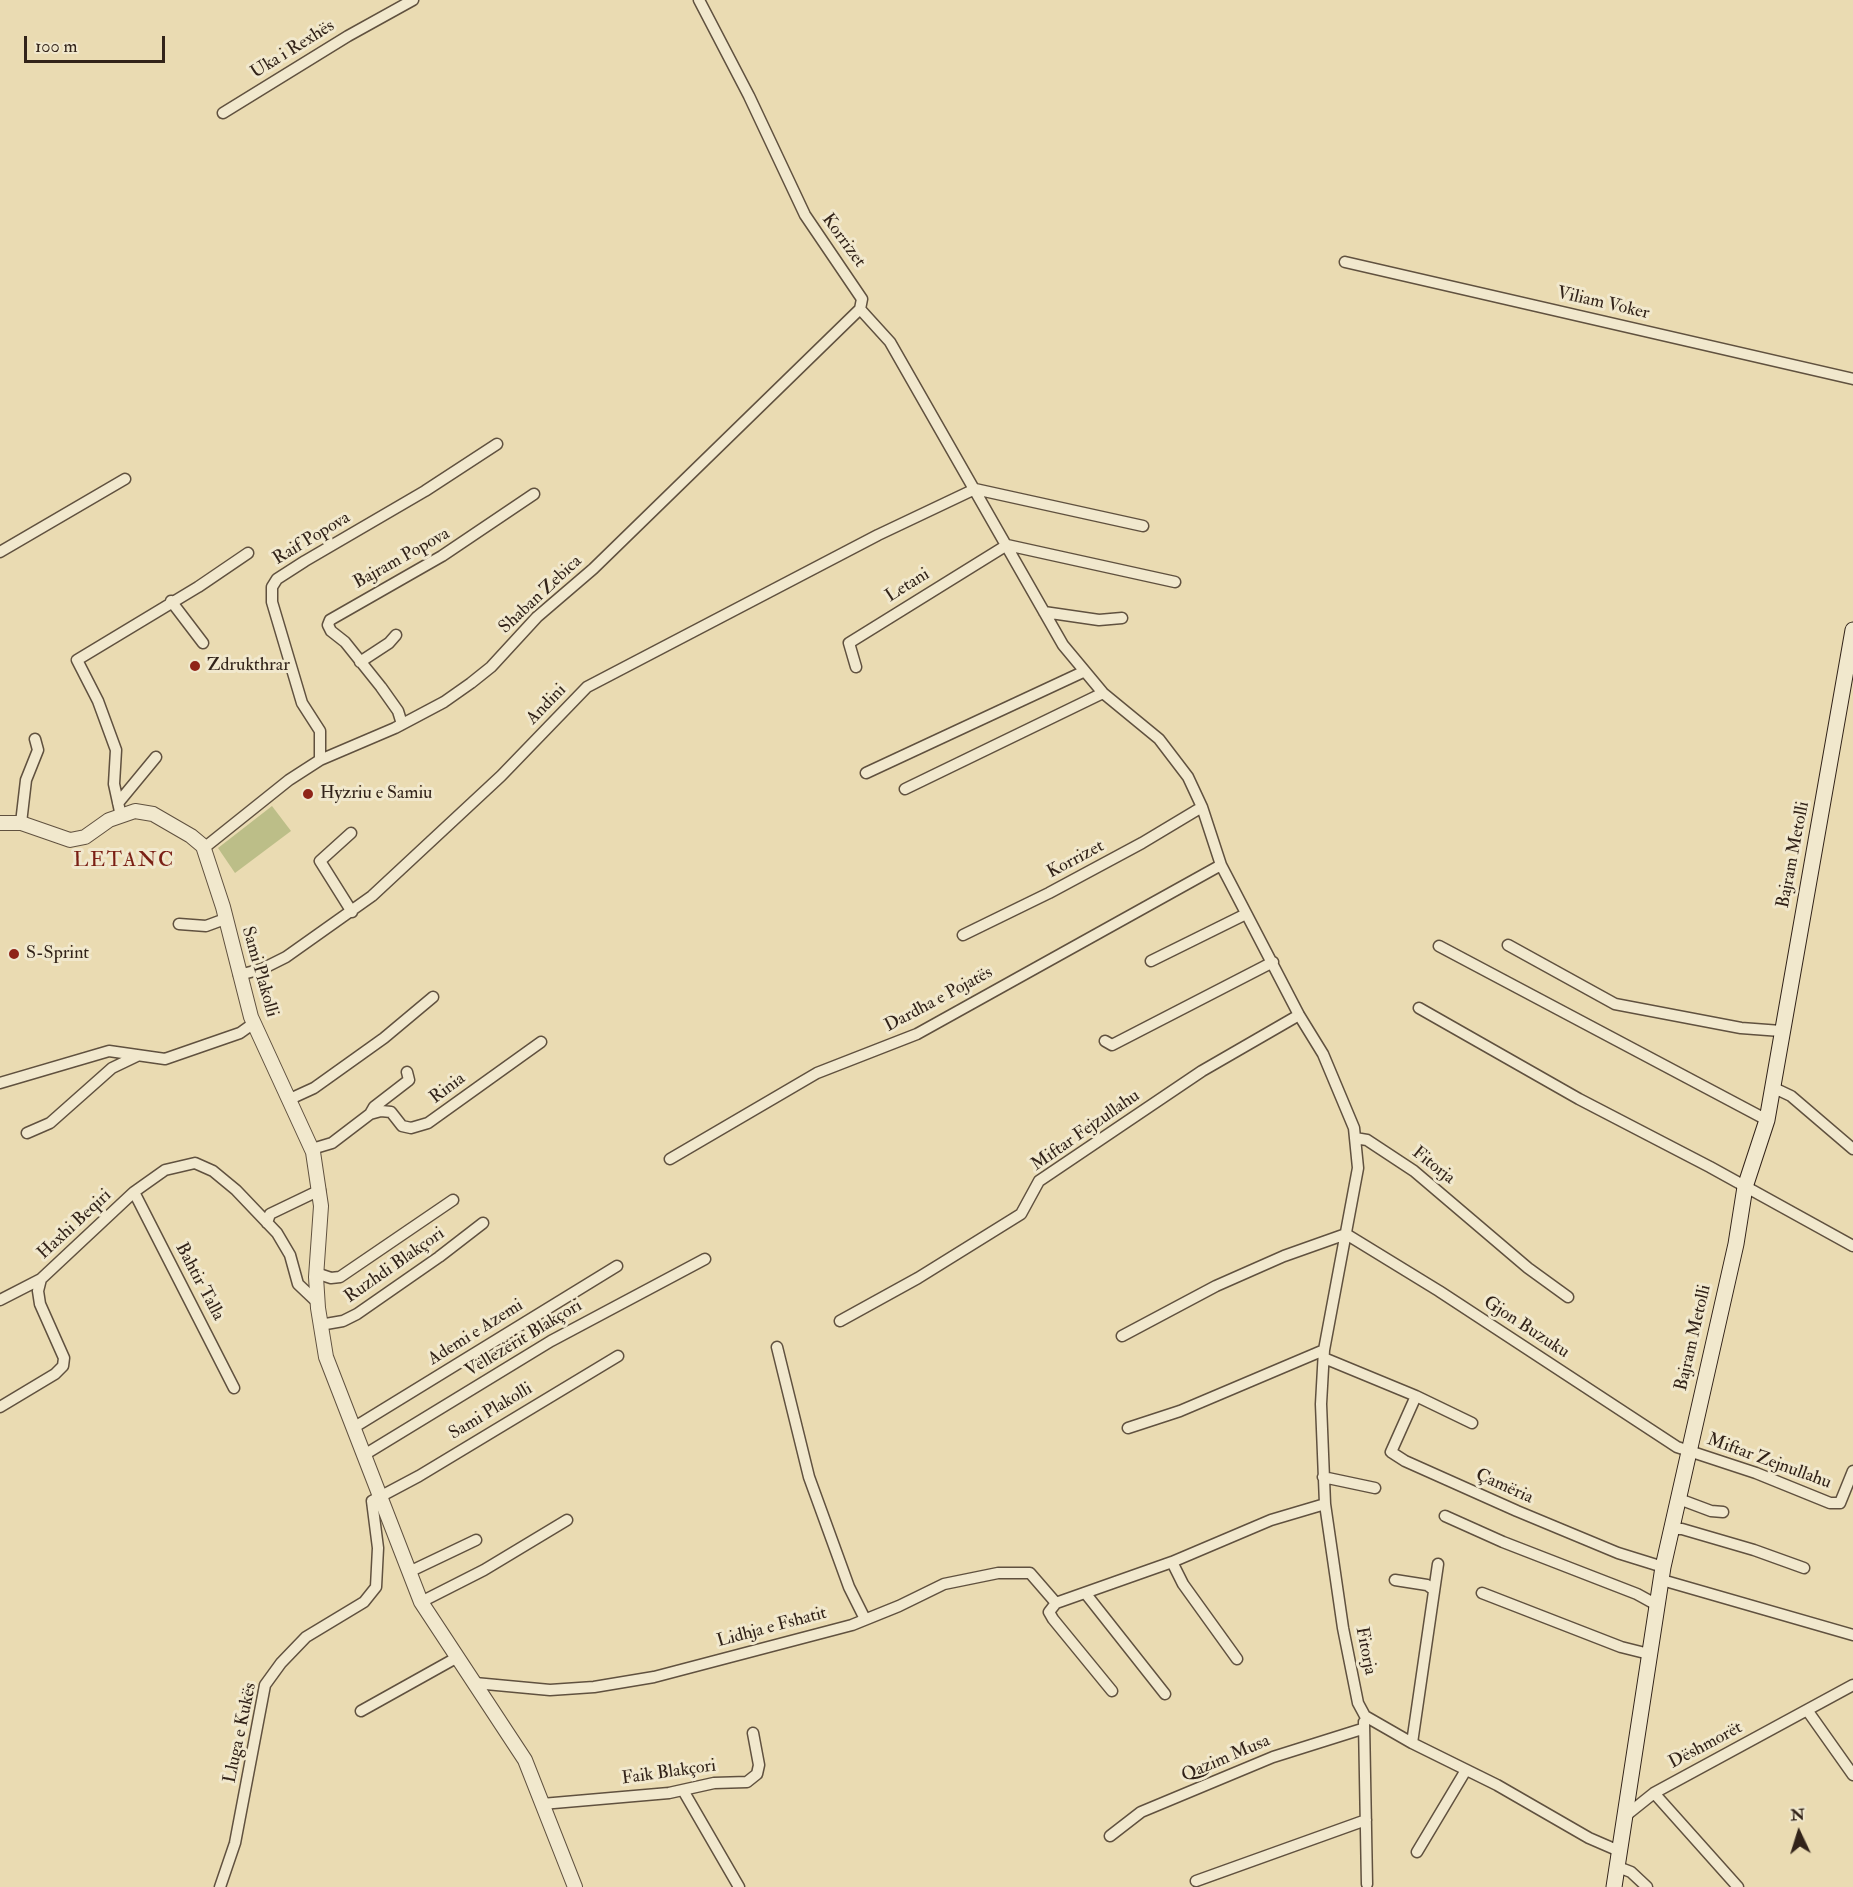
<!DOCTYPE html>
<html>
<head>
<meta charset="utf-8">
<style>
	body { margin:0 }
	#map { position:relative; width:1853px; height:1887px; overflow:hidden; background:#eadbb2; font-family:"IM FELL Double Pica",serif }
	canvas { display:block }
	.north { position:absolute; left:1769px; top:1803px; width:60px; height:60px; -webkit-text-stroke:4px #f1e8cd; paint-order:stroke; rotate:356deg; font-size:16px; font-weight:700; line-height:24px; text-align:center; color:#322319 }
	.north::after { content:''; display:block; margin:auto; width:21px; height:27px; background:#322319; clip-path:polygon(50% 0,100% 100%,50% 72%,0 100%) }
	.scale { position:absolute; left:24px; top:36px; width:141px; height:27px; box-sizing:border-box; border:3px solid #322319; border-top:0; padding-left:8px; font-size:18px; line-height:21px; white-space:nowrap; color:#322319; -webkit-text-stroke:4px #f1e8cd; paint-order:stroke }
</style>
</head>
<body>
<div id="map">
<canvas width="1853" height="1887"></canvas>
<div class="north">N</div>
<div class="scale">100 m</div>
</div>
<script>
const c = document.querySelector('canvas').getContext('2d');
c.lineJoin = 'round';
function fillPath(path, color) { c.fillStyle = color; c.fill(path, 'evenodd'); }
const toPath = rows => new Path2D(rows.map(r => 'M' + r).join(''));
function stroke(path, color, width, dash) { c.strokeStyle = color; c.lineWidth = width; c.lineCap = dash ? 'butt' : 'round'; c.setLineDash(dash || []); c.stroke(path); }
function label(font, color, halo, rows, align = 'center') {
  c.font = font + ' "IM FELL Double Pica",serif'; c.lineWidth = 6; c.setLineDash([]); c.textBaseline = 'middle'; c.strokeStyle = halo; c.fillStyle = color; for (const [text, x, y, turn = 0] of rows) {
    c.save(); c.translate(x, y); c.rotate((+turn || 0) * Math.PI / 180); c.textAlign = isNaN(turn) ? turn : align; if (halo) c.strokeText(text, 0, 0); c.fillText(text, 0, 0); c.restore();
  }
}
fillPath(toPath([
	[272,806,291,831,235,873,218,848]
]), '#bcbe88');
const minor = toPath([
	[699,0,749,96,805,215,862,299,860,309],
	[223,113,348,36,413,0],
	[1345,262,1853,379],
	[860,309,890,342,1063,645,1103,693,1159,739,1188,777,1202,807,1221,865,1299,1015,1323,1054,1354,1128,1358,1168,1324,1350,1321,1404,1325,1504,1343,1628,1358,1703,1365,1716,1412,1743,1497,1785,1589,1838,1619,1851],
	[975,489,1143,526],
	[1007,545,1175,582],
	[0,552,125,479],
	[171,601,203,643],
	[1044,612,1099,620,1122,618],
	[360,662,389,643,396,635],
	[856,667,849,643,1007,545],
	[402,724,398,711,381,687,345,642,331,631,328,625,330,620,442,556,534,494],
	[320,760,320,731,302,703,272,602,272,587,277,579,305,561,425,491,497,444],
	[866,773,1083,672],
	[905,789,1103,693],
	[118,803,156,757],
	[121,816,114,784,116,750,98,701,77,660,198,587,248,553],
	[21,823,26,780,38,750,35,739],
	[351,833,320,861,352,912],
	[204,848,289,780,320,760,395,728,444,702,471,683,491,667,537,617,593,569,860,309],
	[179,924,206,926,225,919],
	[963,935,1049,893,1142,843,1202,807],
	[1508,945,1615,1004,1741,1028,1781,1031],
	[1439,946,1767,1120],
	[1151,961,1246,914],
	[239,975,262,969,286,957,372,896,501,776,587,687,878,535,975,489],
	[1419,1008,1579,1099,1710,1167,1853,1246],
	[1105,1041,1112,1045,1273,962],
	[0,1083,109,1051,165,1059,240,1033,254,1023],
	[1772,1087,1791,1096,1853,1149],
	[290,1099,314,1088,384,1038,433,997],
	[370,1114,374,1107,409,1080,407,1072],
	[27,1133,50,1123,112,1068,137,1056],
	[1355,1138,1367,1140,1414,1171,1528,1268,1568,1297],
	[312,1149,332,1143,370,1114,381,1111,391,1112,402,1126,411,1128,428,1123,541,1042],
	[670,1159,817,1073,917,1034,1221,865],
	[134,1192,234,1388],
	[267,1223,270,1214,320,1190],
	[1346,1234,1439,1291,1677,1447,1756,1473,1830,1503,1840,1503,1853,1471],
	[316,1273,331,1278,340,1277,453,1200],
	[0,1300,41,1279],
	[840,1321,918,1278,1021,1214,1039,1181,1202,1071,1299,1015],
	[320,1325,343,1321,357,1314,439,1257,483,1223],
	[1122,1336,1216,1286,1284,1256,1346,1234],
	[777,1347,809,1477,849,1587,865,1619],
	[1324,1358,1416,1396],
	[0,1407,55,1374,63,1366,64,1358,40,1304,38,1291,41,1279,134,1192,165,1170,195,1163,213,1171,236,1190,277,1233,290,1255,298,1284,317,1302],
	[1472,1423,1416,1396,1391,1452,1405,1461,1517,1511,1618,1553,1663,1567],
	[353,1428,617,1266],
	[1128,1428,1180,1411,1324,1350],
	[364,1455,551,1341,705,1259],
	[1323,1477,1375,1488],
	[1679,1499,1711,1511,1723,1512],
	[1445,1516,1503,1542,1637,1594,1657,1605],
	[1672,1529,1682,1529,1754,1550,1804,1568],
	[1172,1562,1183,1584,1237,1659],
	[411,1571,476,1540],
	[1395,1580,1427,1585,1434,1590],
	[1662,1580,1853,1635],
	[1482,1593,1621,1647,1649,1654],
	[1086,1594,1165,1694],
	[421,1602,484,1570,567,1520],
	[475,1683,550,1690,594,1687,654,1677,852,1625,899,1606,944,1584,998,1573,1030,1573,1056,1603],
	[1112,1691,1053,1619,1049,1612,1056,1603,1172,1562,1271,1520,1325,1504],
	[1807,1710,1853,1775],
	[361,1711,456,1658],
	[1364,1722,1367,1884],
	[1412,1743,1438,1564],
	[684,1792,739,1887],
	[1654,1793,1738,1887],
	[542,1804,669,1793,714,1783,747,1782,757,1774,759,1765,753,1733],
	[1624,1817,1654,1793,1853,1685],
	[1110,1836,1141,1812,1273,1757,1362,1729],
	[1417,1852,1466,1770],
	[1618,1867,1631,1872,1647,1887],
	[1196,1881,1366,1820],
	[220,1887,235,1843,265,1685,281,1663,306,1637,364,1602,376,1587,378,1548,372,1501,419,1476,618,1356]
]);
const tertiary = toPath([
	[0,823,21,823,70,840,85,837,109,820,135,811,153,814,191,836,203,846,223,907,251,1017,313,1152,321,1206,316,1277,318,1308,326,1357,421,1602,525,1760,575,1887]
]);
const secondary = toPath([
	[1614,1887,1663,1567,1736,1244,1745,1187,1767,1120,1853,630]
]);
stroke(minor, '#60513f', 13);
stroke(tertiary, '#60513f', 16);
stroke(secondary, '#322319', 17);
stroke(minor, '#f1e8cd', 10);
stroke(tertiary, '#f1e8cd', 14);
stroke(secondary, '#f1e8cd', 15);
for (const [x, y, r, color] of [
	[195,666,6,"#8f2418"],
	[308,794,6,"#8f2418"],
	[14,954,6,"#8f2418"]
]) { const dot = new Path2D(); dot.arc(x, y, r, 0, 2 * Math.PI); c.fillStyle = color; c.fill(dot); stroke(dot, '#f1e8cd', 2); }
label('18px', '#322319', '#f1e8cd', [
	["Uka i Rexhës",293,50,-32],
	["Korrizet",843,241,54],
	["Viliam Voker",1603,304,13],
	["Raif Popova",312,539,-31],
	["Bajram Popova",402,559,-29],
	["Letani",908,586,-32],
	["Shaban Zebica",541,595,-43],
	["Andini",547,705,-46],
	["Bajram Metolli",1794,855,-79],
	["Korrizet",1076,860,-28],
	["Sami Plakolli",259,972,74],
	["Dardha e Pojatës",939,1000,-28],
	["Rinia",448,1089,-37],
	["Miftar Fejzullahu",1086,1131,-35],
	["Fitorja",1433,1166,38],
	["Haxhi Beqiri",75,1225,-43],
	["Ruzhdi Blakçori",395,1266,-35],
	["Bahtir Talla",199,1282,62],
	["Gjon Buzuku",1526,1328,33],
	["Ademi e Azemi",476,1333,-32],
	["Bajram Metolli",1694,1338,-77],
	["Vëllezërit Blakçori",524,1339,-31],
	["Sami Plakolli",491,1412,-31],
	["Miftar Zejnullahu",1769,1462,20],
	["Çamëria",1504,1487,24],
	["Lidhja e Fshatit",772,1628,-15],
	["Fitorja",1365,1651,79],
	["Lluga e Kukës",241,1733,-78],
	["Dëshmorët",1706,1746,-28],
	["Qazim Musa",1226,1759,-23],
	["Faik Blakçori",669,1773,-8]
]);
label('18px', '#322319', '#f1e8cd', [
	["Zdrukthrar",207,666],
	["Hyzriu e Samiu",320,794],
	["S-Sprint",26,954]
], 'left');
c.letterSpacing = '1.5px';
label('21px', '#7a1f14', '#f1e8cd', [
	["LETANC",124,861]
]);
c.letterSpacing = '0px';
</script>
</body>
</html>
